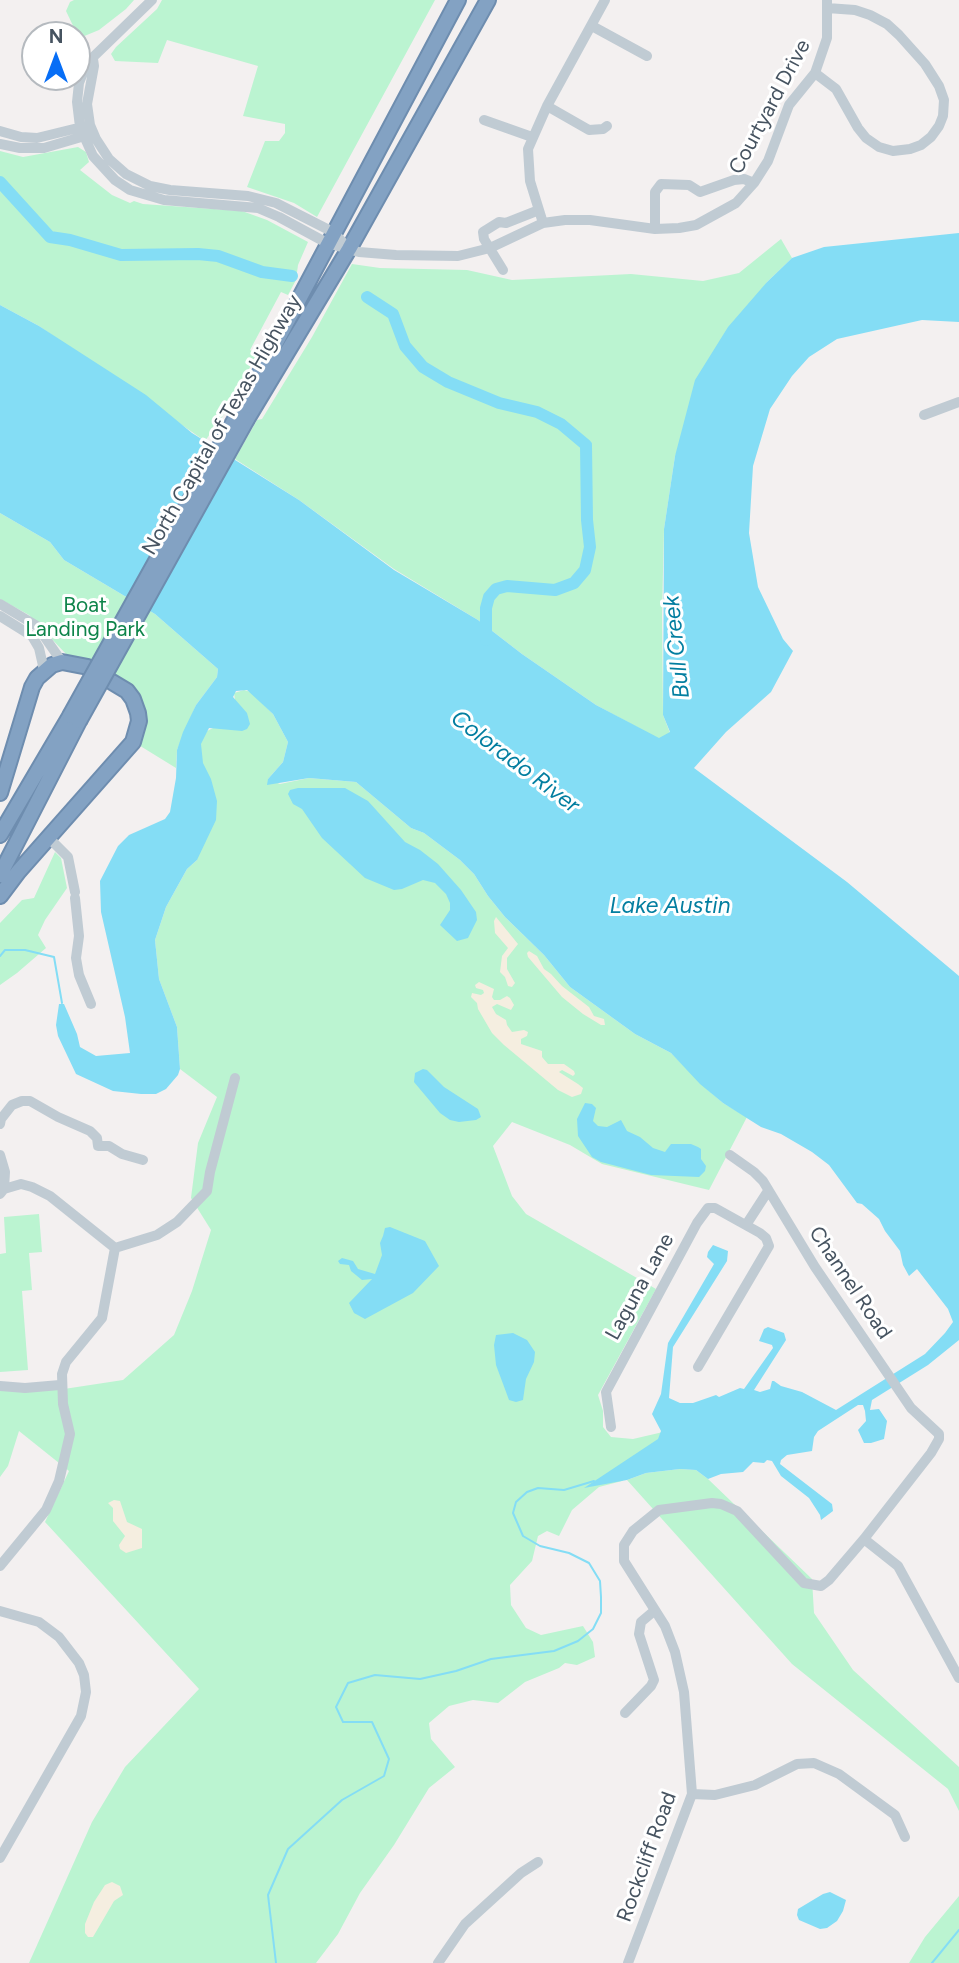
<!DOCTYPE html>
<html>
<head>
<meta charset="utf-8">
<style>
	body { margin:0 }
	#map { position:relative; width:959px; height:1963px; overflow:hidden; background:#f3f0f0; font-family:Figtree,sans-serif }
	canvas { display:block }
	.north { position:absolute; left:21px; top:21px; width:70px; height:70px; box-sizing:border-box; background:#fff; border:2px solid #b5babf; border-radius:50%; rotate:0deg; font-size:19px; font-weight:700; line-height:28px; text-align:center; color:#465360 }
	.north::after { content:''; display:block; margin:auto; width:24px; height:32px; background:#076ef6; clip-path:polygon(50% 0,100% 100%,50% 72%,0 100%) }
</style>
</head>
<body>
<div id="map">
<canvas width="959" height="1963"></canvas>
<div class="north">N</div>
</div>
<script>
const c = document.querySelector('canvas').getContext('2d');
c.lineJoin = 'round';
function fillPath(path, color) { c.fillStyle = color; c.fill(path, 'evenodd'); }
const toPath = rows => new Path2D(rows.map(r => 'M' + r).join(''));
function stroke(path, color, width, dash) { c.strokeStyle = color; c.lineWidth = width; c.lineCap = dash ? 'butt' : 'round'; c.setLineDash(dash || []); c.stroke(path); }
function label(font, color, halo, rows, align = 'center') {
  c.font = font + ' Figtree,sans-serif'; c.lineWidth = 6; c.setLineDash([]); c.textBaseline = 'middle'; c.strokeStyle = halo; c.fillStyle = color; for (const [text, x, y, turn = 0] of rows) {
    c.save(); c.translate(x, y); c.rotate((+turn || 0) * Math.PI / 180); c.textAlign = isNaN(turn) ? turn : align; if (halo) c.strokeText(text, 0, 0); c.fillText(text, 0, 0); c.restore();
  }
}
fillPath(toPath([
	[74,0,134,0,126,9,99,30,82,37,77,34,66,11,70,2],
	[162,0,435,0,317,217,294,203,247,187,265,141,279,141,285,133,285,124,243,116,258,66,167,40,158,63,115,61,111,54,116,47,157,9],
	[78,147,86,152,89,162,80,170,112,195,130,203,134,201,143,204,242,211,267,220,308,242,298,265,296,280,288,295,281,292,250,350,257,354,227,410,205,441,39,326,0,305,0,151,23,157],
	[781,239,792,258,767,282,675,456,664,529,662,614,663,715,670,733,659,739,596,705,522,654,478,620,394,569,299,500,235,459,257,420,262,419,312,337,352,264,380,268,467,270,512,280,631,274,703,281,739,273],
	[0,513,50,542,64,560,155,614,218,669,217,677,196,705,177,750,176,768,137,744,144,733,145,707,127,682,118,676,66,654,29,615,0,599],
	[244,690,251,692,273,714,288,742,283,762,268,779,280,784,309,778,356,782,411,828,424,833,460,860,474,874,488,896,505,917,544,955,570,987,635,1034,671,1053,708,1090,723,1103,747,1117,709,1190,602,1164,570,1145,512,1122,493,1146,512,1196,526,1214,656,1289,598,1395,603,1411,603,1427,611,1437,633,1439,663,1432,666,1443,622,1481,599,1487,572,1510,559,1536,547,1531,538,1536,532,1561,510,1585,511,1605,526,1628,541,1635,583,1626,593,1642,595,1657,577,1665,565,1663,559,1668,525,1682,498,1703,473,1700,449,1706,429,1723,431,1739,455,1767,429,1788,394,1845,360,1893,338,1934,316,1963,29,1963,92,1822,125,1767,199,1689,45,1522,69,1471,19,1431,8,1466,0,1477,0,1391,64,1389,123,1380,174,1335,192,1291,211,1230,191,1198,198,1143,217,1097,180,1069,177,1027,159,979,155,940,166,907,187,869,197,860,201,742,207,731,215,727,235,700,234,693],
	[55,852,61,858,67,888,45,920,38,935,46,948,17,973,0,985,0,923,22,900,34,898],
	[39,1214,42,1252,29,1253,32,1290,22,1291,28,1370,0,1372,0,1254,6,1253,4,1217],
	[680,1469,696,1470,708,1479,812,1579,814,1613,853,1670,959,1767,959,1811,948,1789,792,1664,627,1480,646,1473],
	[959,1896,959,1963,909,1963,925,1937]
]), '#bbf4d1');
fillPath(toPath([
	[496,917,518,944,507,958,507,969,515,983,512,987,508,986,505,977,500,972,502,956,508,948,495,933,494,921],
	[529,951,537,956,544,969,551,974,562,986,589,1007,594,1016,604,1019,605,1025,601,1025,583,1014,562,997,528,957,527,953],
	[479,982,494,989,492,997,494,1000,500,1000,507,996,510,998,514,1005,511,1010,497,1004,492,1007,496,1014,506,1020,507,1025,512,1032,524,1030,528,1032,527,1036,521,1039,521,1044,542,1051,542,1057,548,1064,564,1064,574,1071,575,1074,573,1076,562,1070,559,1072,578,1084,583,1088,581,1094,572,1097,558,1090,504,1045,492,1033,478,1009,477,1003,471,997,472,993,481,995,484,993,483,990,476,988,475,985],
	[114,1500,120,1501,127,1522,142,1529,142,1548,126,1553,120,1549,119,1545,125,1536,113,1521,113,1508,108,1503],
	[112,1882,120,1886,123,1895,114,1901,93,1937,88,1937,85,1933,85,1924,94,1902,105,1885]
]), '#f5eee0');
fillPath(toPath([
	[959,233,959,322,922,320,837,339,809,357,792,376,770,409,753,466,749,533,758,587,783,639,793,651,771,692,726,732,694,768,847,882,959,976,959,1340,928,1365,872,1400,870,1410,879,1409,887,1421,884,1439,871,1443,864,1443,858,1430,866,1421,865,1411,863,1405,858,1405,818,1431,814,1437,812,1451,787,1455,781,1460,780,1464,832,1504,833,1511,821,1520,820,1515,809,1498,781,1476,772,1461,767,1460,764,1463,753,1462,743,1472,721,1474,708,1479,696,1470,680,1469,646,1473,627,1480,584,1488,658,1439,661,1431,652,1414,661,1394,668,1343,714,1264,707,1257,708,1252,713,1245,728,1251,727,1261,673,1347,669,1398,680,1403,693,1403,716,1395,719,1397,740,1388,744,1389,773,1348,772,1345,759,1341,764,1329,768,1327,784,1333,786,1340,754,1390,760,1392,770,1389,772,1381,774,1381,781,1386,802,1392,836,1410,925,1354,945,1333,953,1322,948,1309,917,1269,909,1276,903,1265,900,1251,885,1231,879,1219,862,1204,857,1203,829,1165,812,1152,781,1134,761,1127,723,1103,700,1084,671,1053,635,1034,570,987,544,955,505,917,488,896,474,874,460,860,424,833,411,828,356,782,309,778,267,785,268,779,283,762,288,742,273,714,247,690,236,691,233,697,247,713,250,724,247,729,242,731,209,728,201,744,203,763,211,779,217,801,216,820,197,860,187,869,166,907,155,940,159,979,177,1027,180,1069,178,1075,166,1089,156,1094,141,1094,113,1091,76,1074,58,1036,56,1025,59,1004,64,1004,77,1034,80,1047,96,1056,130,1053,125,1017,101,912,100,881,118,846,129,835,165,819,170,812,176,778,177,750,183,732,196,705,217,677,218,669,155,614,64,560,50,542,0,513,0,305,39,326,146,395,192,433,299,500,394,570,478,620,522,654,596,705,659,738,670,732,663,715,664,529,675,456,695,380,728,327,767,282,792,258,824,247],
	[298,788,345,788,368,801,405,842,420,850,438,864,461,890,476,912,477,920,468,938,457,941,440,925,450,910,450,903,446,894,435,883,423,880,402,889,394,890,365,878,322,838,302,809,293,804,288,794,290,790],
	[423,1069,427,1070,444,1087,478,1109,481,1117,476,1120,459,1122,450,1120,440,1113,414,1082,415,1073],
	[585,1103,592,1104,596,1108,593,1121,598,1126,607,1127,621,1120,627,1131,640,1137,653,1148,665,1152,671,1144,691,1144,698,1147,701,1149,701,1159,706,1166,705,1171,699,1177,651,1175,601,1162,592,1157,578,1136,577,1119],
	[390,1227,425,1241,439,1266,413,1293,365,1319,354,1313,349,1303,372,1279,362,1280,351,1271,349,1265,340,1264,338,1261,342,1258,353,1261,358,1269,375,1274,382,1255,380,1243,383,1236,385,1228],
	[513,1333,527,1340,535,1352,534,1362,526,1379,523,1400,516,1402,509,1400,496,1365,494,1345,496,1335],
	[830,1892,846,1900,843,1911,837,1921,827,1928,820,1929,799,1920,797,1915,798,1909,823,1894]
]), '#84ddf5');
stroke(toPath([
	[0,956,5,950,25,950,54,957,62,1003],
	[276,1963,268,1895,288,1849,342,1800,384,1776,389,1759,372,1722,343,1722,336,1707,348,1683,375,1675,420,1679,456,1671,491,1659,554,1651,578,1641,593,1629,601,1613,601,1597,600,1581,589,1563,569,1553,540,1546,523,1536,513,1513,516,1502,527,1492,538,1488,564,1490,594,1481],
	[932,1963,959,1930]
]), '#84ddf5', 2);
stroke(toPath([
	[0,182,50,237,70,240,121,255,198,254,218,256,262,272,292,276],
	[367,297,393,314,405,346,423,367,448,382,499,403,537,412,561,424,586,445,587,520,590,547,585,570,574,583,555,590,507,586,496,589,489,597,486,608,486,640]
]), '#84ddf5', 12);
const highway = toPath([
	[238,414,458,0],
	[247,419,349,249,488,0],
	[0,793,32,687,37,678,52,665,62,662,88,667],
	[0,835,70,716],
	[0,875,79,721],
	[0,896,18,872,133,742,139,721,138,713,133,699,127,691,112,682]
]);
stroke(highway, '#6e8daf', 18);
stroke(toPath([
	[152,0,87,63,79,83,77,102,80,127,93,156,115,180,130,190,164,200,258,208,279,217,327,243,359,252,396,255,458,256,490,248,543,223,565,220,590,220,655,229,679,228,696,225,736,203,754,183,768,161,789,105,815,73,827,38,827,0],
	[592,26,647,56],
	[93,59,94,66,87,104,90,125,96,139,109,159,126,174,150,186,170,190,248,196,276,203,333,232,349,249],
	[815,73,836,89,858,128,866,138,879,147,893,151,910,149,921,145,931,137,939,126,943,116,944,100,939,86,925,64,899,35,887,24,870,15,855,10,827,8],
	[547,106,589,130,603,129,607,126],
	[484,120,532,137],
	[0,131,21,137,37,138,86,126],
	[0,144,20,148,44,148,88,135],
	[543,223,530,181,528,149,547,106,605,0],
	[655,229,655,192,661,184,689,185,700,192,734,180,744,179,754,183],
	[503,270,484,239,483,232,499,222,506,223,539,210],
	[924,415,959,402],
	[0,604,37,626,62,662],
	[0,616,32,636,39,648,44,670],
	[49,838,68,857,75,892],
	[75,898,79,936,76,958,79,975,91,1004],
	[0,1124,1,1119,12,1105,22,1101,30,1101,58,1117,90,1131,97,1138,98,1146,109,1146,122,1154,143,1160],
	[0,1155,5,1172,4,1189],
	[0,1194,4,1189,21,1184,32,1187,50,1196,115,1248,157,1235,177,1222,207,1191,210,1172,235,1078],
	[746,1225,768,1191],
	[0,1386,25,1388,60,1385],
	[611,1427,606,1392,697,1223,708,1208,715,1208,760,1233,766,1238,769,1246,698,1367],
	[864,1539,898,1566,959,1678],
	[0,1566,46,1510,59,1481,70,1434,63,1404,62,1374,66,1362,102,1318,115,1248],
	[0,1611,39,1622,59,1637,79,1663,84,1675,86,1692,81,1716,0,1858],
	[625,1713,651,1686,654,1680,639,1634,641,1622,654,1611],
	[692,1794,715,1795,755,1785,797,1764,814,1763,839,1774,895,1815,905,1837],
	[438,1963,465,1924,521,1873,538,1862],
	[628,1963,692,1794,684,1692,675,1652,665,1626,624,1561,624,1545,633,1531,659,1510,712,1503,721,1504,737,1511,804,1583,821,1586,829,1580,864,1539,931,1453,939,1439,939,1434,911,1408,815,1267,763,1181,754,1172,730,1155]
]), '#c0cbd3', 10);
stroke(highway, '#83a2c3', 14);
const highwayBridge = toPath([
	[70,716,238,414],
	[79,721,247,419]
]);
stroke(highwayBridge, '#6e8daf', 18, []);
stroke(highwayBridge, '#83a2c3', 14);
label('21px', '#465360', '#fff', [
	["Courtyard Drive",770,107,-62],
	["North Capital of Texas Highway",222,425,-60],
	["Channel Road",850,1283,56],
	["Laguna Lane",640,1287,-61],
	["Rockcliff Road",647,1857,-70]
]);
label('21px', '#0e844a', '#fff', [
	["Boat",85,606],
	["Landing Park",85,630]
]);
label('italic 23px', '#037ea0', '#fff', [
	["Bull Creek",677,647,-96],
	["Colorado River",515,762,37],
	["Lake Austin",670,906]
]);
</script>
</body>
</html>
